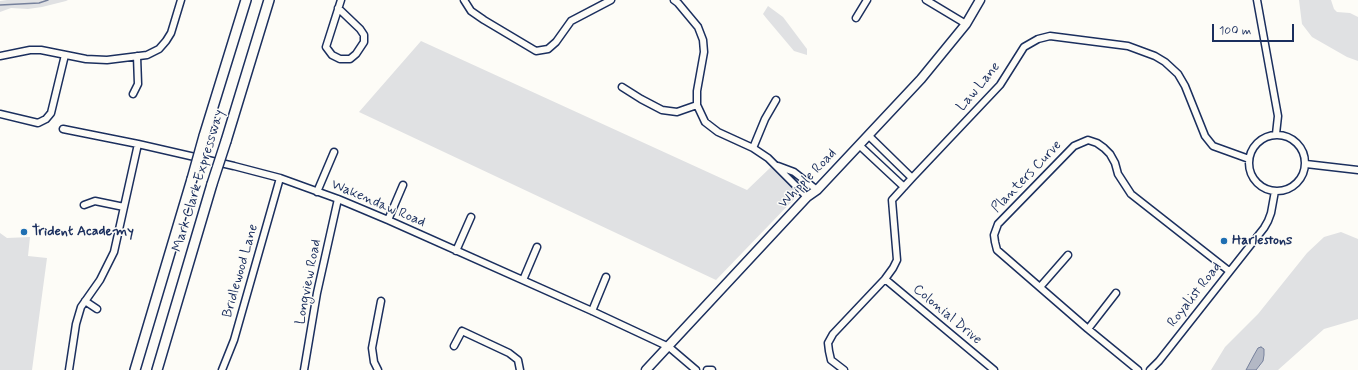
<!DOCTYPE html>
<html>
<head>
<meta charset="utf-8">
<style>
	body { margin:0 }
	#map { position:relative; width:1358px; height:370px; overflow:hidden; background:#fdfcf7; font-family:Mynerve,sans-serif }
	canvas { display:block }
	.scale { position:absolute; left:1212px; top:24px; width:82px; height:18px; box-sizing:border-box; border:2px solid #1b2f5e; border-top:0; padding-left:5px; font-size:12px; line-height:14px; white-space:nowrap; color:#1b2f5e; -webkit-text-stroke:3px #fdfcf7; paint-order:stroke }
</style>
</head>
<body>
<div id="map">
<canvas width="1358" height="370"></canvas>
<div class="scale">100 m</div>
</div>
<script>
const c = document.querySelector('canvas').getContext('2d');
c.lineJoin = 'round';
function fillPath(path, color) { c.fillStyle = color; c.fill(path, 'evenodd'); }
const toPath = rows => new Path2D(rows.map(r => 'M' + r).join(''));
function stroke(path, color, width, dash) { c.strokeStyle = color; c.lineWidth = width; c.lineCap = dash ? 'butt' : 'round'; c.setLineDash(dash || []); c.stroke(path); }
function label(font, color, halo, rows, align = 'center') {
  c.font = font + ' Mynerve,sans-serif'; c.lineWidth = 3; c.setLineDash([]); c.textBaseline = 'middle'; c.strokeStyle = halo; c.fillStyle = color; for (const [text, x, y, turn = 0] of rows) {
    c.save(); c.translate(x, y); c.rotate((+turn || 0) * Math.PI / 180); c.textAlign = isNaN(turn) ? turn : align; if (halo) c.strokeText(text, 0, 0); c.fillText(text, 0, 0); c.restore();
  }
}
fillPath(toPath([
	[7,0,68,0,66,1,42,7,28,9,11,8,0,12,0,1],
	[1299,0,1331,0,1334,9,1337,12,1350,13,1358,17,1358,61,1347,57,1312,37,1302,24],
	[768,6,783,17,807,49,807,55,794,51,767,19,763,14],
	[421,41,747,190,771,167,799,194,716,280,359,112],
	[1341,232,1358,239,1358,319,1324,329,1278,370,1211,370,1225,347,1258,314,1307,253,1324,237],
	[0,233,7,238,30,237,28,256,47,258,32,370,0,370]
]), '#e0e1e3');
const water = toPath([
	[1261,347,1264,349,1264,355,1263,361,1256,370,1246,370,1254,355,1258,348,1261,347]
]);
fillPath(water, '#b3b8c5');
stroke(water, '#76819c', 1);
stroke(toPath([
	[0,5,39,3,48,0]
]), '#76819c', 1.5);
const minor = toPath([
	[464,0,471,11,484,20,536,51,548,49,556,42,571,21,611,0],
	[674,0,678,3,698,27,703,40,704,52,697,91,697,105,705,122,718,132,753,148,768,158,807,197],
	[926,0,966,24],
	[1257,0,1278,116,1276,134],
	[338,8,360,29,364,35,364,42,356,54,350,59,340,59,332,55,326,47,341,0],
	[856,18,867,0],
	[0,56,30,50,41,50,86,59,107,60,147,55,159,49,166,41,171,33,181,0],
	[622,87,641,99,662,110,677,112,697,105],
	[133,94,138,84,137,56],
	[0,114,38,123,46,119,51,113,65,55],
	[63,129,138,144,234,166,280,178,338,199,388,220,592,311,669,347,696,370],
	'1249 163a28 28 0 1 1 56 0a28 28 0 1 1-56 0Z',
	[868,135,912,178],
	[859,145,904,187],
	[753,148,765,119,776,100],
	[1306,164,1358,170],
	[778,166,794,172,817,190],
	[317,192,334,152],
	[84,205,95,201,124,207],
	[388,220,403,185],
	[456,251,471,217],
	[885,279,994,370],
	[523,280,537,247],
	[1040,287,1068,255],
	[85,301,97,309],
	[592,311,606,277],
	[1088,329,1116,293],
	[454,346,462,331,509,353,518,360,520,370],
	[69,370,76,324,81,307,100,280,114,252,138,144],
	[222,370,234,340,280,178],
	[304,370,317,293,338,199],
	[378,370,374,362,372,348,381,301],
	[707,370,712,370],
	[844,370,831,360,829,351,828,343,833,334,885,279,893,268,897,260,892,200,912,178,1000,85,1024,47,1038,39,1050,36,1128,46,1155,56,1165,62,1178,74,1185,86,1205,136,1213,146,1249,159],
	[1138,370,1088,329,997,250,995,242,994,235,998,224,1074,146,1088,140,1097,143,1104,148,1110,154,1115,163,1118,174,1131,194,1229,271],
	[1150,370,1159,361,1264,228,1268,221,1271,213,1275,191]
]);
const major = toPath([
	[646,370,807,197,817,190,921,79,966,24,980,0]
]);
const highway = toPath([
	[204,136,246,0],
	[226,141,269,0],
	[135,370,192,179],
	[157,370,212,184]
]);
stroke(minor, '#1b2f5e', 9);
stroke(major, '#1b2f5e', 11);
stroke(highway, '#1b2f5e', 12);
stroke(minor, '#fdfcf7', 6);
stroke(major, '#fdfcf7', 8);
stroke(highway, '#fdfcf7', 9);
const highwayBridge = toPath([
	[192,179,204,136],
	[212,184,226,141]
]);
stroke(highwayBridge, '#1b2f5e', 12, []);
stroke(highwayBridge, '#fdfcf7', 9);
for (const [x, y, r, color] of [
	[24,232,4,"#1f6fb2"],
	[1224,241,4,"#1f6fb2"]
]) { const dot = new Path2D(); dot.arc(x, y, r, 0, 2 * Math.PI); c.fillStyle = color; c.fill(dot); stroke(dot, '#fdfcf7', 1.5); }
label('14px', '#1b2f5e', '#fdfcf7', [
	["Law Lane",979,87,-50],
	["Planters Curve",1027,177,-46],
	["Whipple Road",808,179,-46],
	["Mark Clark Expressway",199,181,-73],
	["Wakendaw Road",378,204,23],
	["Bridlewood Lane",241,271,-74],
	["Longview Road",309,282,-79],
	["Royalist Road",1195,295,-52],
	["Colonial Drive",947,315,40]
]);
label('bold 14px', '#1b2f5e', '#fdfcf7', [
	["Trident Academy",32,232],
	["Harlestons",1232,241]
], 'left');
</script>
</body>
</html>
